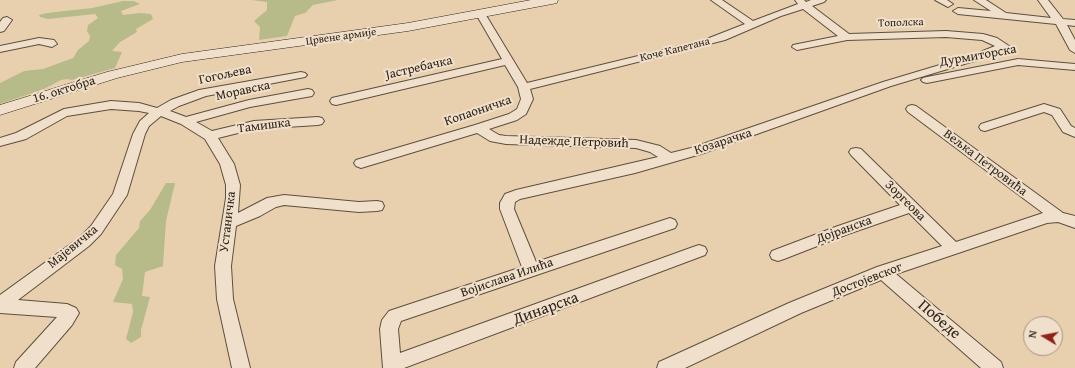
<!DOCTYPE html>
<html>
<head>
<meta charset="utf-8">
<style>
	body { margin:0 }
	#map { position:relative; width:1075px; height:368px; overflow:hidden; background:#e8d0af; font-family:"Gentium Book Plus",serif }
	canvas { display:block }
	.north { position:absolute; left:1023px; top:316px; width:40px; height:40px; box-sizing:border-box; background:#f0e0cb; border:1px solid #a39583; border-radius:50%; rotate:280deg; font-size:11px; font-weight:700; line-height:16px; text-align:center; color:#2f2418 }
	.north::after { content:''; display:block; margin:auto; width:14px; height:18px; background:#8f2418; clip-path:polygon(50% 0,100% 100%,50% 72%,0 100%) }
</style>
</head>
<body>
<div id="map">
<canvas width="1075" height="368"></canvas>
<div class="north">N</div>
</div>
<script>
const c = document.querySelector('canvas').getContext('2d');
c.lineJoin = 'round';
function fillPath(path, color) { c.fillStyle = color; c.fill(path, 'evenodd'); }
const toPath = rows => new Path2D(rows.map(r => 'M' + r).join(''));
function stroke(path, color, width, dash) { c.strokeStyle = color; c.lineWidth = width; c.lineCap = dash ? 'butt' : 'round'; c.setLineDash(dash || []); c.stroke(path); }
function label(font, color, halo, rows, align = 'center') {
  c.font = font + ' "Gentium Book Plus",serif'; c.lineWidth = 4; c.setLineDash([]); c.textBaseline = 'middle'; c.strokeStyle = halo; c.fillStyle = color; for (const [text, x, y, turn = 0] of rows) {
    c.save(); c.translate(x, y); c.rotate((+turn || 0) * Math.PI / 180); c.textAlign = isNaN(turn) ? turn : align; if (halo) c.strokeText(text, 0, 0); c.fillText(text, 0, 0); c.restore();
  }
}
fillPath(toPath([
	[251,0,338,0,313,5,305,13,295,16,287,36,259,40,260,27,254,21,267,10,267,2],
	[123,1,134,1,140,4,121,11,123,15,140,13,151,14,153,19,136,29,137,32,120,42,112,51,122,52,115,68,72,80,67,79,61,80,44,89,0,104,0,83,24,71,43,69,73,58,78,50,89,41,90,36,87,31,88,25,98,18,95,14,48,19,40,17,39,15,47,13,92,8],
	[166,183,175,183,166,221,163,266,145,272,142,296,150,297,141,330,141,337,131,343,126,339,133,312,132,304,113,302,123,279,122,269,115,265,116,255,139,228,140,221,150,210]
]), '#b7bb8a');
const minor = toPath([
	[711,0,722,0,753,21,798,4,795,0,804,0,806,2,811,0,826,0,824,2,812,6,849,34,946,31,983,34,997,38,1009,46,1008,48,981,59,891,86,701,154,635,173,520,199,515,202,514,209,536,262,670,218,675,220,677,224,675,228,401,321,398,329,400,353,693,247,699,245,705,247,707,251,705,255,404,368,383,368,380,329,382,320,389,311,522,267,500,209,500,203,505,194,516,190,658,157,650,152,636,148,506,144,490,141,477,133,361,168,356,166,354,163,356,160,475,125,509,114,517,109,521,99,518,87,505,65,336,105,332,104,330,101,332,98,502,59,476,14,478,12,484,12,527,83,704,40,745,24,711,0],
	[803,9,838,36,793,45,792,47,797,50,847,40,946,37,982,40,995,46,973,55,883,82,691,148,671,153,660,146,636,140,506,136,499,135,489,129,517,120,526,114,533,99,530,89,725,40,781,16,803,9],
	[935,0,947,0,953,4,948,7,935,0],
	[974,0,986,0,1006,13,1051,18,1038,0,1048,0,1063,19,1075,20,1075,26,1067,25,1075,40,1075,53,1070,50,1056,24,958,14,953,11,958,8,991,11,974,0],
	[7,17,12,20,4,31,0,32,0,22,3,18,7,17],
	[39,38,54,40,57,44,52,47,39,44,0,52,0,46,39,38],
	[1018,59,1075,64,1075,70,1018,65,927,83,923,82,921,80,923,78,927,77,1018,59],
	[301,72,305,73,307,75,305,77,206,96,179,106,170,111,186,117,249,100,308,89,312,90,314,93,312,96,250,107,196,122,212,131,254,121,318,117,322,118,324,121,322,124,318,125,254,129,218,138,234,164,240,185,238,213,267,198,284,195,359,202,377,201,382,202,384,206,382,210,377,211,359,212,284,205,276,207,260,216,236,226,231,266,233,299,250,368,232,368,217,299,215,266,226,198,226,185,220,164,205,139,181,124,161,116,149,126,145,134,127,195,101,234,89,246,18,300,67,304,76,308,79,313,72,325,35,368,14,368,16,362,57,317,0,313,0,295,79,238,91,226,113,194,133,134,140,121,149,113,139,111,111,109,67,116,26,139,0,146,0,138,16,133,64,109,111,101,139,103,157,108,171,100,199,90,301,72],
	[1044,104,1060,109,1071,126,1075,128,1075,137,1063,132,1052,115,1044,112,985,131,981,130,979,127,981,124,1044,104],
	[912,105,916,106,1063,213,1075,216,1075,228,1058,222,1047,223,896,274,1001,362,1003,368,981,368,881,280,801,313,685,368,657,368,659,362,789,303,877,267,942,246,909,213,848,234,784,259,778,261,772,259,770,255,772,251,838,226,900,205,851,155,849,152,851,149,856,148,861,149,956,242,1043,213,908,112,906,109,908,106,912,105]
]);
const secondary = toPath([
	[531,0,558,0,557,3,552,4,408,31,182,62,117,78,0,115,0,105,107,72,182,54,408,23,531,0]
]);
stroke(minor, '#5d4f3e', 2);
stroke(secondary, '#2f2418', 1);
fillPath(minor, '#f0e0cb');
fillPath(secondary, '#f0e0cb');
label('11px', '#2f2418', '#f0e0cb', [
	["Тополска",901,23,-2],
	["Црвене армије",341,37,-8],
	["Коче Капетана",675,50,-14]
]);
label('13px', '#2f2418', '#f0e0cb', [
	["Дурмиторска",978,56,-10],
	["Јастребачка",419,68,-13],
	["Гогољева",225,75,-12],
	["16. октобра",64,90,-17],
	["Моравска",243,91,-12],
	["Копаоничка",478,111,-19],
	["Тамишка",264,126,-7],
	["Надежде Петровић",574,142,2],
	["Козарачка",723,142,-18],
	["Вељка Петровића",985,163,37],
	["Зоргеова",905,201,45],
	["Устаничка",228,222,-83],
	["Дојранска",844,230,-20],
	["Мајевичка",73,247,-39],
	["Војислава Илића",507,278,-19],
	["Достојевског",867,280,-21]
]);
label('16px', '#2f2418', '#f0e0cb', [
	["Динарска",546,309,-20],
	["Победе",939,320,41]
]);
</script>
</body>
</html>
